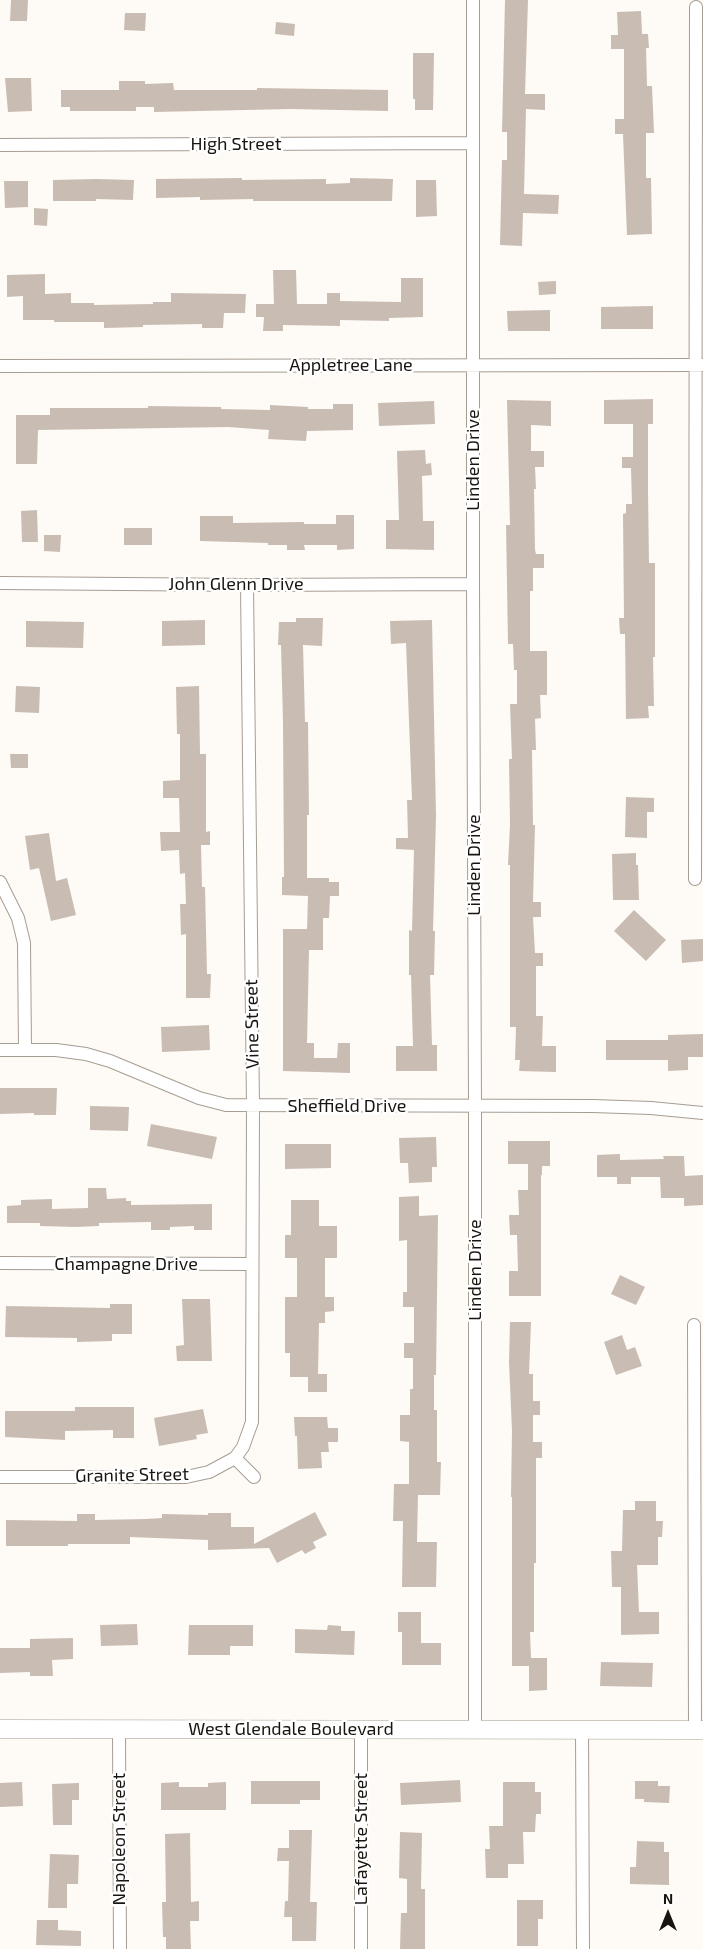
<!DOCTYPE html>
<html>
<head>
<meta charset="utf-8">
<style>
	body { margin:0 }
	#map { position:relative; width:703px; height:1949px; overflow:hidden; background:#fefaf5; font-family:"Exo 2",sans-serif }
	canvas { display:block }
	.north { position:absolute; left:643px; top:1889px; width:50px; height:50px; -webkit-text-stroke:4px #fff; paint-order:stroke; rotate:0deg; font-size:14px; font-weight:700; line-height:20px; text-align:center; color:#181511 }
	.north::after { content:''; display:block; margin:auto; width:18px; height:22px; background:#181511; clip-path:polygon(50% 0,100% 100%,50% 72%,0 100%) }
</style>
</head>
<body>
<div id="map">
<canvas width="703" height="1949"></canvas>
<div class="north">N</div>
</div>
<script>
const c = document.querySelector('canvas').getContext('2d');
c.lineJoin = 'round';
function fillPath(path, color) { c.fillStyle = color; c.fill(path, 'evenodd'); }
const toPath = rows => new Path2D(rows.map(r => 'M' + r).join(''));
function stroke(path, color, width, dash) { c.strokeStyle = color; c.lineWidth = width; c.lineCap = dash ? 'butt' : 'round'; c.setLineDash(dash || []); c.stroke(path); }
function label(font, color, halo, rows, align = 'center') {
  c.font = font + ' "Exo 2",sans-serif'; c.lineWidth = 5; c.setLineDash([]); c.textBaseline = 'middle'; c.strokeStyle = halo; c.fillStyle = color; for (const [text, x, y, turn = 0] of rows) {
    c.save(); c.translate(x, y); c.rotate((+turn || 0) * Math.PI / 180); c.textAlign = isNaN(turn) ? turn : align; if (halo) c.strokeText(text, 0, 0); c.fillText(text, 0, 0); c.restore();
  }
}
fillPath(toPath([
	[11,0,28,0,27,21,10,21],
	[505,0,528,0,525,94,545,94,545,110,526,109,524,194,559,195,558,214,523,213,522,246,500,245,502,160,507,160,507,132,502,132],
	[641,11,642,34,648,34,649,48,646,48,647,86,652,86,654,133,646,133,646,178,651,178,652,234,627,235,623,134,615,134,615,119,624,119,624,49,611,49,611,35,618,35,617,12],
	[125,13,146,13,145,31,124,30],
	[276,22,295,24,294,36,275,34],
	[413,53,434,53,433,110,415,110,415,99,413,99],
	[5,78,31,78,32,111,8,112],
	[119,81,145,81,145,84,173,83,174,90,257,90,257,88,388,90,388,111,290,109,154,112,154,107,136,107,136,111,70,111,70,107,61,107,61,90,119,90],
	[242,178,242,180,326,179,326,184,350,183,350,178,393,179,392,201,253,201,253,199,200,200,200,197,156,198,156,179],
	[96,179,134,180,133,200,96,199,96,201,53,201,53,180],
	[416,180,436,180,437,216,416,217],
	[4,181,28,181,28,207,5,208],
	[34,208,48,209,47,226,34,225],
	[273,270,296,270,297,304,327,304,327,293,340,293,340,301,401,302,401,278,423,278,423,317,389,318,389,321,340,320,340,326,283,325,283,331,263,331,264,317,256,317,256,304,274,304],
	[45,274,45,294,71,293,71,303,94,303,94,305,153,304,153,302,171,302,171,293,246,294,245,313,224,313,223,328,202,328,202,324,143,325,143,327,104,328,104,322,54,322,54,320,23,320,23,296,7,297,7,275],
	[556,281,556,294,539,295,538,282],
	[653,306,653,329,601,329,601,307],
	[550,310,550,331,508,331,507,311],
	[653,399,653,424,648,424,648,492,649,563,655,563,655,657,653,657,654,706,648,706,649,718,626,719,625,634,620,634,619,618,624,618,623,514,626,513,626,504,632,504,631,468,622,468,622,457,633,457,633,424,604,424,604,400],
	[507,400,551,401,551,426,531,425,531,451,544,451,544,467,535,467,536,489,534,489,535,550,536,554,544,554,544,568,533,568,533,591,530,591,530,651,547,651,547,695,540,695,541,718,535,719,536,750,532,750,533,825,535,825,533,902,541,902,541,917,533,917,535,953,543,953,543,966,536,966,536,1016,543,1016,542,1046,556,1046,556,1072,519,1071,520,1060,515,1060,516,1027,510,1027,510,865,508,865,510,825,509,759,512,759,510,704,517,704,517,670,514,670,513,644,508,644,506,525,510,525],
	[434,401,435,424,379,426,378,403],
	[333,404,353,404,353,430,307,431,306,441,268,439,269,430,228,427,38,430,37,464,16,464,16,415,50,415,50,408,148,408,148,406,221,407,221,409,270,410,270,405,308,407,308,409,333,409],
	[425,450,426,464,431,463,432,475,422,476,423,521,434,521,434,550,386,549,386,520,399,520,397,451],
	[37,510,38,542,22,542,21,511],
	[336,515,354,515,354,549,337,550,337,545,304,545,305,550,287,550,287,545,268,545,268,543,200,541,200,516,233,516,233,523,304,522,304,524,336,524],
	[124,528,152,528,152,545,124,545],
	[44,535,61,535,60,552,44,551],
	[296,618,323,618,322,646,303,645,305,722,308,722,309,815,307,815,307,878,329,878,329,882,339,882,339,896,330,896,329,918,323,918,323,950,309,950,307,1043,314,1043,314,1058,337,1058,338,1043,350,1043,350,1073,283,1071,283,929,307,929,308,896,282,895,282,877,284,877,283,722,281,645,278,645,279,622,296,622],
	[205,620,205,645,162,646,162,621],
	[432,620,436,816,433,931,435,931,434,975,430,975,432,1045,437,1045,437,1071,396,1071,396,1046,413,1046,411,975,409,975,409,930,412,931,414,850,396,849,396,838,408,838,407,800,412,800,406,643,391,644,390,621],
	[26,621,84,622,83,648,26,647],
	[16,686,40,687,39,713,15,712],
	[199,686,200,754,206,754,206,832,210,831,210,845,201,845,202,887,205,887,207,974,211,974,210,998,186,998,186,934,181,935,180,904,186,904,185,873,180,874,179,850,161,851,160,832,180,832,179,798,163,798,163,781,180,780,180,734,177,734,176,687],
	[10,754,28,754,28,768,11,768],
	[626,797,654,798,654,812,647,812,647,838,625,837],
	[49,833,56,881,67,878,76,915,51,921,39,868,30,870,25,836],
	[636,853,636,865,638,865,639,900,613,900,612,854],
	[634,910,666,940,646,961,614,931],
	[703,939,703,961,682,963,681,940],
	[209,1025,210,1050,162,1052,161,1027],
	[703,1034,703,1057,688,1057,688,1070,668,1071,668,1060,606,1060,606,1040,668,1040,668,1035],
	[0,1088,57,1088,56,1115,34,1115,34,1113,0,1114],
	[90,1106,129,1107,128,1131,90,1130],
	[151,1124,217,1137,212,1159,147,1146],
	[436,1137,437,1167,432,1167,432,1182,409,1183,408,1163,400,1163,399,1138],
	[508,1141,550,1141,550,1166,542,1166,542,1175,541,1175,541,1296,509,1296,509,1271,518,1271,517,1235,510,1235,509,1215,519,1215,518,1190,528,1190,528,1164,508,1164],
	[285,1144,331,1144,331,1168,285,1169],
	[620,1154,620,1160,664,1159,663,1156,684,1156,685,1176,703,1175,703,1205,684,1206,684,1198,661,1198,660,1177,631,1177,631,1184,617,1184,617,1177,597,1177,597,1155],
	[88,1188,106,1188,107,1199,126,1198,126,1201,131,1201,131,1205,212,1204,212,1230,194,1230,194,1226,170,1227,170,1230,151,1230,151,1222,99,1223,99,1226,75,1227,40,1226,40,1223,7,1223,7,1206,21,1205,21,1200,52,1199,52,1209,88,1208],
	[419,1196,419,1216,438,1215,436,1375,434,1375,434,1410,437,1410,437,1462,441,1462,440,1495,418,1495,417,1542,437,1542,436,1587,402,1587,403,1521,393,1521,394,1484,409,1484,409,1442,400,1441,400,1415,410,1415,410,1389,413,1389,413,1358,404,1358,404,1343,414,1343,414,1307,403,1307,403,1292,407,1292,407,1240,399,1241,399,1197],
	[291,1200,319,1200,319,1226,337,1226,337,1258,325,1258,325,1297,334,1297,334,1311,325,1312,325,1323,319,1323,318,1374,327,1374,327,1392,308,1392,308,1377,290,1377,290,1353,285,1353,285,1297,297,1297,297,1258,285,1258,285,1235,291,1235],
	[620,1275,645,1287,636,1305,611,1294],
	[182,1299,210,1299,212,1361,177,1361,176,1346,184,1345],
	[110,1304,132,1304,132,1334,112,1334,112,1341,77,1342,77,1338,5,1337,6,1306,110,1308],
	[510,1322,531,1322,529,1374,533,1374,533,1401,540,1401,540,1415,533,1415,533,1442,542,1442,542,1458,536,1458,536,1563,534,1563,534,1632,530,1632,531,1658,547,1658,547,1690,529,1691,529,1666,512,1666,512,1497,511,1497,512,1431,509,1362],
	[622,1335,627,1350,635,1347,642,1366,616,1375,604,1342],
	[75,1407,134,1407,134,1438,113,1438,113,1430,65,1431,65,1440,5,1437,5,1411,75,1411],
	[203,1409,208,1433,196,1435,197,1439,159,1446,154,1418],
	[294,1417,327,1417,328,1428,338,1428,338,1442,328,1442,329,1452,321,1452,322,1468,298,1469,297,1436,295,1436],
	[635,1501,656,1501,656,1521,663,1521,662,1537,658,1537,658,1565,637,1565,639,1612,659,1612,659,1634,621,1635,621,1587,612,1587,611,1551,622,1551,623,1510,635,1510],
	[315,1512,327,1535,313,1542,316,1548,305,1554,302,1550,277,1563,269,1548,208,1550,208,1540,130,1537,130,1544,68,1544,68,1546,6,1546,6,1520,77,1521,77,1514,95,1514,95,1520,146,1519,162,1518,162,1514,208,1515,208,1513,231,1513,231,1527,254,1527,254,1544],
	[398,1612,421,1612,421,1643,441,1643,441,1665,402,1665,402,1632,398,1632],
	[137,1624,138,1645,101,1646,100,1625],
	[189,1625,253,1625,253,1646,230,1646,230,1655,188,1655],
	[328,1625,341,1626,341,1631,355,1631,354,1655,295,1653,295,1629,327,1630],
	[73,1638,73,1659,52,1660,53,1676,30,1676,30,1672,0,1673,0,1648,30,1648,30,1639],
	[601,1662,653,1663,652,1687,600,1686],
	[460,1780,461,1802,401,1805,400,1783],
	[251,1781,320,1781,320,1800,300,1800,300,1804,251,1804],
	[635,1781,658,1781,658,1786,670,1786,669,1803,644,1802,644,1799,635,1799],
	[22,1782,23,1806,0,1807,0,1783],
	[179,1782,179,1787,208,1787,208,1783,226,1782,226,1810,161,1810,161,1783],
	[503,1782,535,1782,535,1792,541,1792,541,1814,536,1814,535,1832,523,1832,524,1864,508,1864,508,1878,486,1878,485,1849,490,1849,489,1826,503,1826],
	[79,1783,79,1800,72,1800,72,1825,53,1825,52,1784],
	[289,1830,312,1830,310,1902,317,1902,316,1941,292,1941,292,1917,284,1917,285,1901,288,1901,289,1861,277,1861,278,1848,289,1848],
	[400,1832,422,1833,421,1889,425,1889,425,1949,400,1949,401,1913,407,1913,407,1879,399,1878],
	[190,1833,191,1902,199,1901,199,1921,190,1921,191,1949,166,1949,166,1937,163,1937,162,1902,166,1902,165,1834],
	[637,1841,664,1842,664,1852,669,1852,669,1885,630,1884,630,1867,636,1867],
	[50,1854,79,1855,78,1884,67,1884,67,1908,48,1908],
	[517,1900,543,1900,543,1919,538,1919,538,1946,517,1946],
	[37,1920,58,1920,58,1930,81,1931,81,1946,36,1945]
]), '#c9bdb3');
const street = toPath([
	[473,0,473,584,475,1106,475,1729],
	[0,145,472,143],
	[0,366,703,365],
	[0,583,247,585,473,584],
	[695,879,696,7],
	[0,882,18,918,24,943,25,1050],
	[0,1050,56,1050,86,1054,110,1061,199,1098,226,1105,593,1106,651,1108,703,1113],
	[0,1263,252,1264],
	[694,1325,695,1730],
	[235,1458,254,1477],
	[0,1477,186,1477,209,1472,235,1458,243,1447,252,1422,253,1106,247,585],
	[119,1729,120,1949],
	[582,1729,583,1949],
	[361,1949,361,1729]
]);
const secondary = toPath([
	[0,1729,703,1730]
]);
stroke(street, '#a69d92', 14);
stroke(secondary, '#a69d92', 19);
stroke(street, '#fff', 12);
stroke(secondary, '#fff', 18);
label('18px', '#181511', '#fff', [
	["High Street",236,144],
	["Appletree Lane",351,365],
	["Linden Drive",473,460,-90],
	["John Glenn Drive",236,584],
	["Linden Drive",474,865,-90],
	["Vine Street",252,1024,-91],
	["Sheffield Drive",347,1106],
	["Champagne Drive",126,1264],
	["Linden Drive",475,1270,-90],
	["Granite Street",132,1475,-1],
	["West Glendale Boulevard",291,1729],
	["Napoleon Street",119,1839,-90],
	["Lafayette Street",361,1839,-90]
]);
</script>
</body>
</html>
